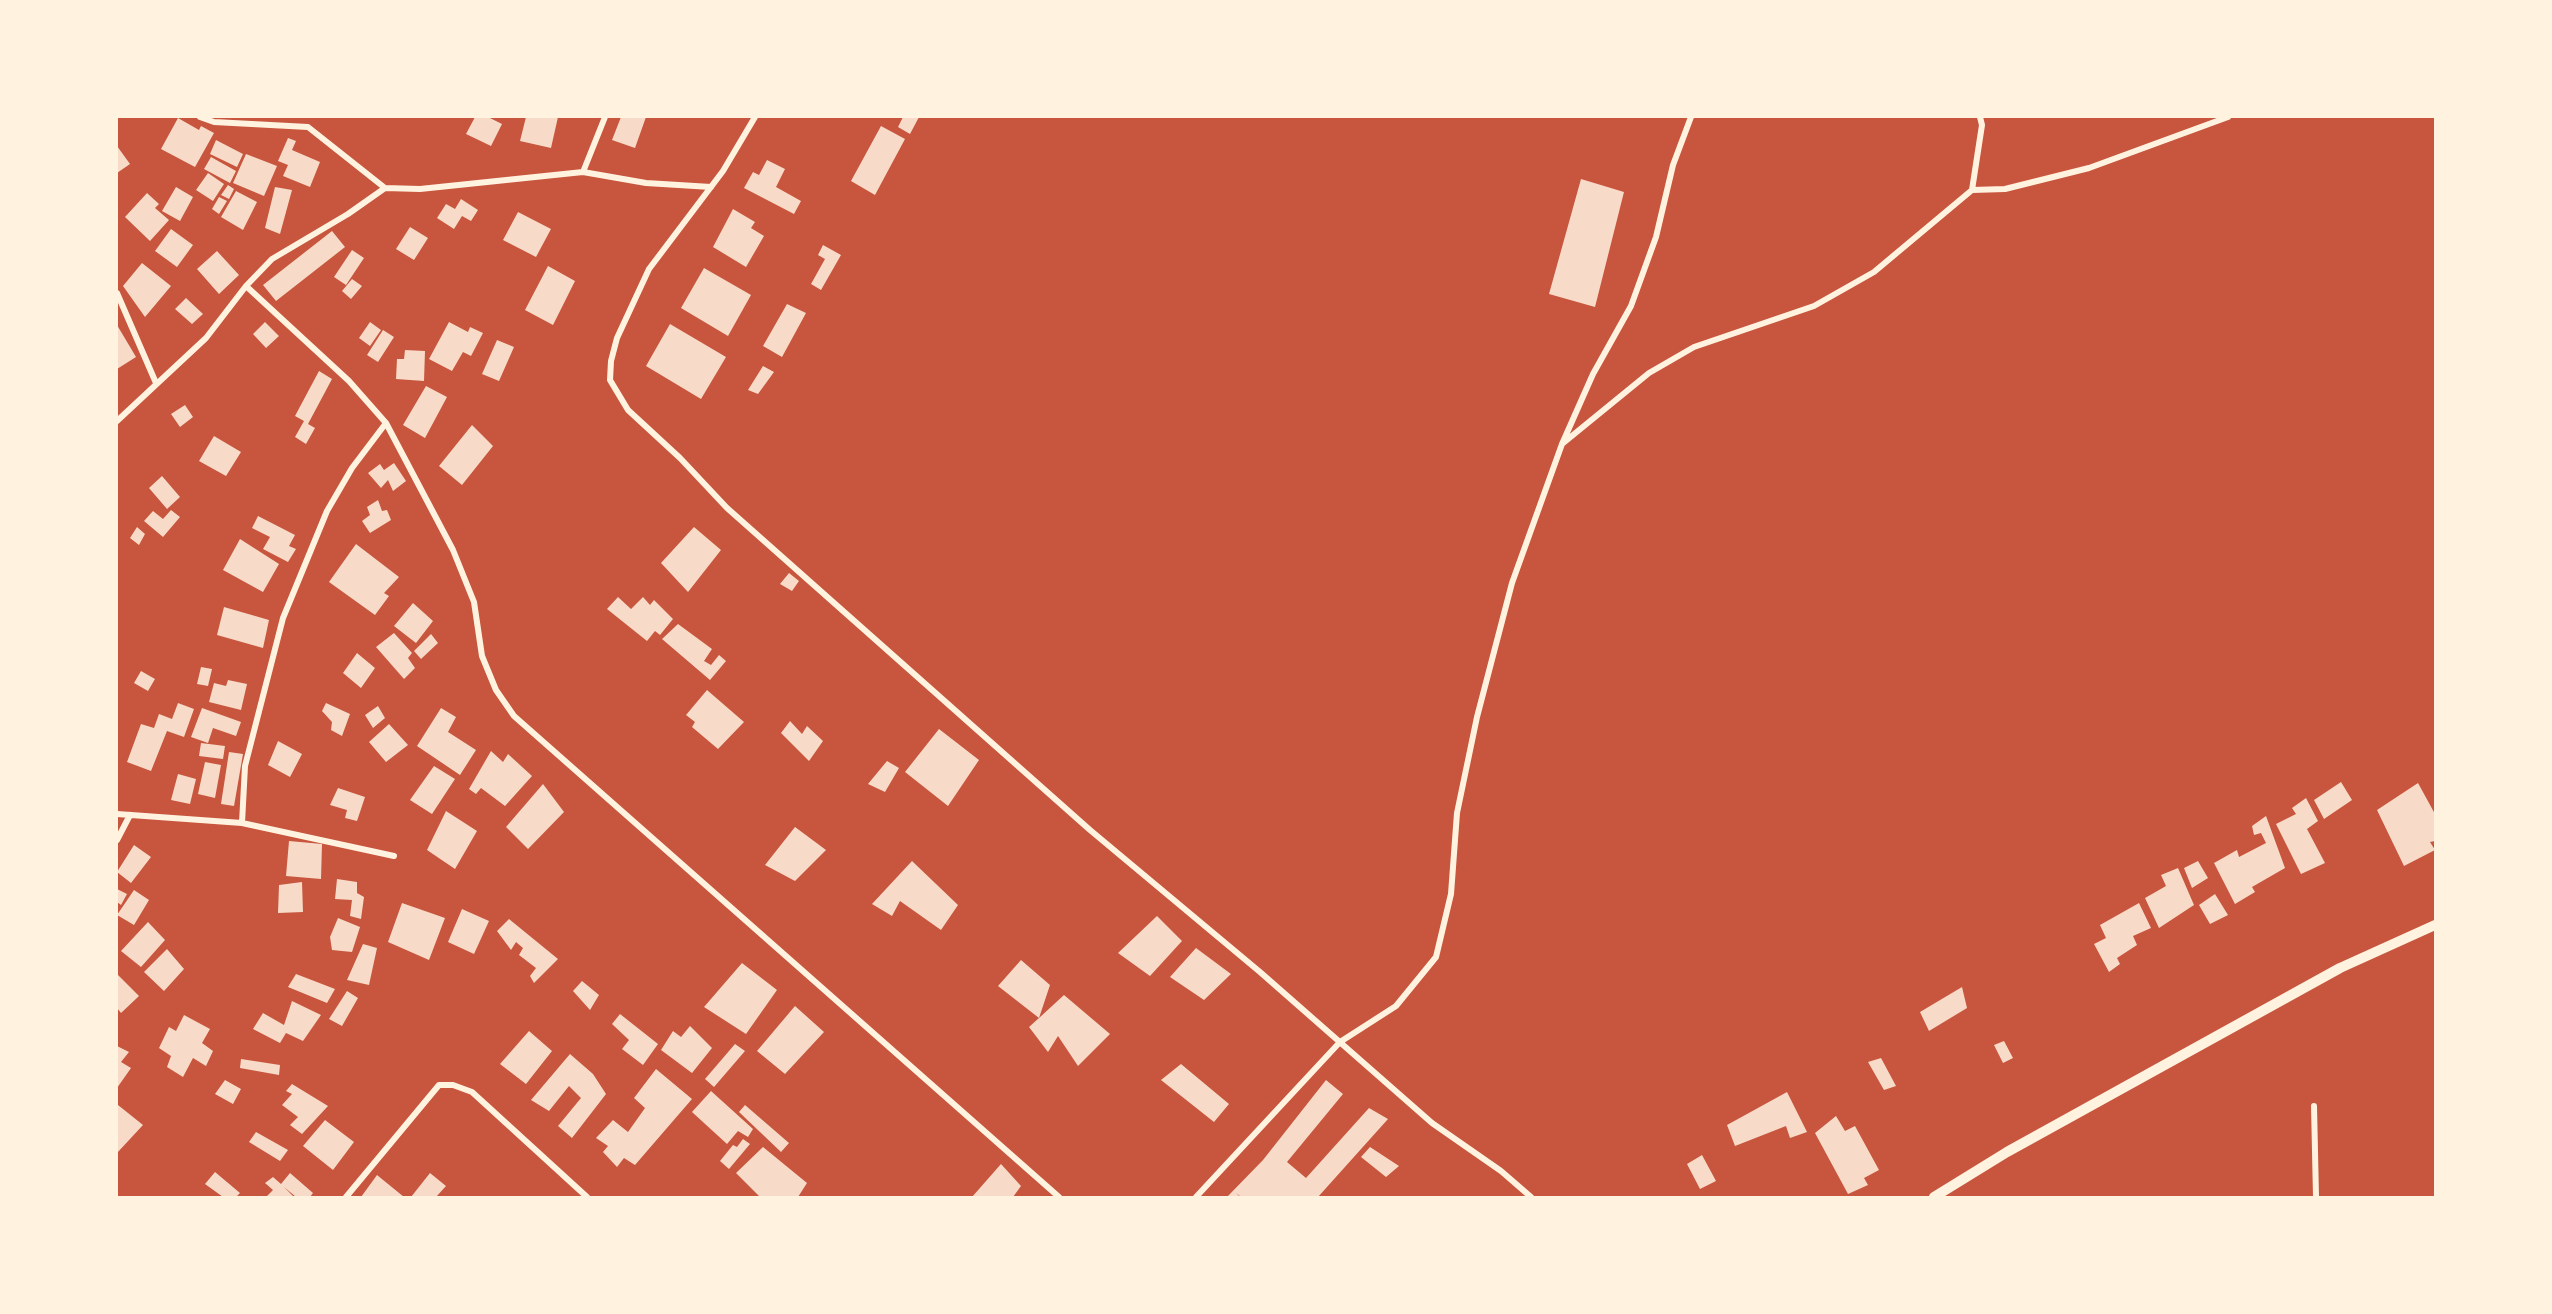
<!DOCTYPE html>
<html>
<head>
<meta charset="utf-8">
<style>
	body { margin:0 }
	#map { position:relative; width:2552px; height:1314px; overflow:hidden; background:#c8553d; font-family:"Exo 2",sans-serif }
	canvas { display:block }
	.frame { position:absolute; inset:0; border:118px solid #fff3e0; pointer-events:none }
</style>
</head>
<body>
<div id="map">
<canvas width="2552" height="1314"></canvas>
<div class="frame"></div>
</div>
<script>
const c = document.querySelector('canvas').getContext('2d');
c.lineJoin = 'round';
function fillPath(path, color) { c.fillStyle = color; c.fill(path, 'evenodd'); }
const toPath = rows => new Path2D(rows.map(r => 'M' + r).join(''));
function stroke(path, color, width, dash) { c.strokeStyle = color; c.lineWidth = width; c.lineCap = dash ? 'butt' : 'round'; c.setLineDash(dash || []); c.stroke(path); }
fillPath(toPath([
	[475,117,488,117,502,124,491,146,466,134],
	[526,117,558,117,551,148,520,141],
	[621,117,646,117,635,148,612,140],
	[903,117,919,117,910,134,898,127],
	[178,118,199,130,201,126,214,133,195,167,161,149],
	[881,126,905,139,875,195,851,181],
	[288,138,296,141,292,150,320,162,310,187,283,176,288,165,278,161],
	[216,140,243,154,237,167,210,154],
	[117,146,130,164,117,173],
	[246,154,277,166,264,196,233,183],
	[211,157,236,171,230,183,204,169],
	[767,160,785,169,776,187,801,201,794,214,744,188,753,172,759,175],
	[208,173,224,184,213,201,196,190],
	[1581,179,1624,192,1595,307,1549,294],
	[228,185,234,189,229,199,221,195],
	[176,187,193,197,180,221,162,211],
	[275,187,292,190,280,234,265,228],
	[236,191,257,202,243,230,221,217],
	[147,193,159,204,155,208,169,220,150,241,125,217],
	[219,197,227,201,219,214,212,209],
	[461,199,478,210,471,221,462,216,454,229,437,218,446,204,455,209],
	[733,209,755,222,751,228,764,236,746,267,713,247],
	[518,212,551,229,536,257,503,240],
	[410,227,428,238,414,260,396,249],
	[171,229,193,245,177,267,155,251],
	[332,231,345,247,276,301,263,285],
	[823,245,841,255,821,290,811,284,825,259,818,255],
	[352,250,364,258,346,285,334,277],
	[217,251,239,275,219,294,197,269],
	[142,263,171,286,145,317,123,286],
	[548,266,575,281,553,325,525,310],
	[704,268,751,295,728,336,681,308],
	[352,279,362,286,351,299,342,291],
	[186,298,203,314,192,324,175,309],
	[787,304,806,313,782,357,763,346],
	[265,322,279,336,266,348,253,334],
	[370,322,381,330,370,346,359,338],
	[449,322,468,332,470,327,483,333,471,356,463,352,452,371,429,359],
	[670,324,726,357,701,399,646,366],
	[117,325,136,357,117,369],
	[383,330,394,337,378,362,367,355],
	[497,340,514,347,499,381,482,374],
	[405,350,425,351,424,381,396,379,397,359,404,359],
	[763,366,774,372,758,394,748,390],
	[319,371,332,379,308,424,315,428,306,444,295,437,304,421,295,416],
	[426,386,447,397,425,438,403,425],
	[185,405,193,417,180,427,171,414],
	[472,425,493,446,462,485,439,466],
	[214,436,241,452,226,476,199,461],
	[394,463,406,481,393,491,388,480,381,488,368,473,380,464,384,470],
	[162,476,180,497,167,509,149,488],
	[378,500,382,511,387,510,391,520,370,533,362,521,370,515,367,507],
	[171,510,180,517,163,537,144,521,153,511,163,519],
	[258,516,295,535,289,546,296,549,288,562,263,549,270,537,252,528],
	[137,527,145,534,139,545,130,538],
	[694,527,721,550,688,592,661,563],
	[240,539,279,564,263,592,223,570],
	[356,544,399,577,384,593,389,596,375,615,329,582],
	[789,573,799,581,792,591,780,584],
	[618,597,631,609,643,597,650,605,654,600,673,619,660,635,655,631,647,641,607,609],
	[413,603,433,621,416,643,394,626],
	[224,607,269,620,263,648,217,635],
	[678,624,712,649,704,661,711,665,719,655,726,661,710,680,662,639],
	[394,633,412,653,408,658,415,668,404,679,376,647],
	[431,634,438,643,421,659,414,651],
	[357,653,375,668,361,688,343,673],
	[201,667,212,669,208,686,197,684],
	[141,671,155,679,148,691,134,683],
	[228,680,247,684,241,710,209,702,214,683,226,686],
	[707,690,744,722,718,749,692,727,695,722,686,715],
	[178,703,194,709,184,737,167,731,151,771,127,762,141,724,154,728,159,714,172,719],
	[326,703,350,714,342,736,331,730,332,722,322,711],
	[378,706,385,718,373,728,365,715],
	[202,708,241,722,236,736,213,728,208,743,191,737],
	[441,708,456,717,448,732,476,750,460,775,417,746],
	[790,721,802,734,807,726,823,741,809,761,781,733],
	[389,724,408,745,386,762,369,742],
	[939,729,979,760,948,806,905,772],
	[278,741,302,754,290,777,268,765],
	[201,743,225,746,223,759,199,756],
	[491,751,503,762,508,754,532,776,505,806,481,788,476,794,469,789],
	[229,752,243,754,234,806,221,804],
	[887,761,899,768,885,792,868,784],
	[205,762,221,765,215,798,198,794],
	[434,766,455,779,432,814,410,800],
	[178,774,196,779,190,804,171,800],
	[2341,782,2352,800,2324,819,2314,800],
	[2418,783,2435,814,2435,841,2430,842,2435,850,2404,866,2377,810],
	[543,784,564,812,528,849,506,827],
	[338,788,365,797,357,821,345,818,347,810,330,805],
	[2306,798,2318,821,2307,829,2325,863,2301,874,2276,824,2296,814,2292,808],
	[446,811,477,831,455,869,427,850],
	[2266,816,2285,868,2252,887,2255,892,2235,904,2214,863,2237,850,2239,857,2266,843,2261,833,2254,835,2252,826],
	[795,827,826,850,795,881,765,865],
	[289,841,322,844,321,879,286,876],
	[134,845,151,857,131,883,117,872],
	[912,861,958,905,941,930,900,901,892,916,872,904],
	[2198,861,2208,878,2192,888,2184,868],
	[2178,868,2194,905,2159,928,2145,898,2166,886,2161,875],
	[337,879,357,882,357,893,364,897,361,919,350,916,352,900,335,899],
	[302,882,303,912,278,913,279,885],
	[117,889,127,894,121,905,117,902],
	[134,890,149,900,134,925,117,915],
	[2215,894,2228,915,2210,924,2199,905],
	[402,903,445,918,429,960,388,942],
	[2139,903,2151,928,2133,936,2137,945,2117,958,2120,964,2109,972,2094,944,2106,938,2100,925],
	[462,909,489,921,474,954,448,942],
	[1157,916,1182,941,1150,976,1118,953],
	[338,918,360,927,352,952,332,950,330,937],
	[509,919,558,959,534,983,530,976,536,968,519,955,523,948,516,942,511,950,497,931],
	[148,922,165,940,141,967,121,951],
	[363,944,377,948,369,985,347,980],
	[1196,948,1231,974,1204,1000,1170,977],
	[167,949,184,969,164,991,144,972],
	[1021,960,1050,985,1039,1018,1064,995,1110,1034,1078,1066,1058,1036,1048,1052,1029,1027,1039,1018,998,986],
	[742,963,777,990,746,1034,704,1007],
	[117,974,139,996,121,1013,117,1008],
	[296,974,335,989,327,1003,288,987],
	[582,981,599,995,590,1010,573,991],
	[1962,987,1967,1008,1929,1031,1920,1012],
	[347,991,358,998,342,1026,329,1019],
	[292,1001,321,1015,303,1041,286,1033,280,1043,253,1029,263,1013,284,1025],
	[795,1006,824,1032,785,1074,757,1051],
	[620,1014,658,1044,643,1065,622,1049,629,1040,612,1024],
	[184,1015,210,1029,202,1043,213,1051,206,1066,193,1058,183,1077,167,1067,171,1056,159,1048,169,1027,176,1031],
	[690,1026,712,1048,692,1073,661,1050,673,1031,681,1037],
	[529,1031,552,1051,526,1084,500,1064],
	[2004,1041,2013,1058,2003,1063,1994,1045],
	[735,1044,745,1051,714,1087,705,1079],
	[117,1046,129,1052,121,1062,131,1068,117,1088],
	[570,1054,593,1074,606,1094,572,1138,558,1126,581,1098,569,1086,549,1111,531,1100],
	[1881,1058,1896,1086,1884,1090,1868,1062],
	[241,1059,280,1065,279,1075,240,1068],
	[1181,1064,1229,1104,1214,1122,1161,1080],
	[656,1069,692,1099,635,1165,624,1158,617,1167,603,1152,608,1146,596,1138,613,1120,628,1132,645,1108,634,1098],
	[225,1080,241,1089,233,1104,215,1094],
	[1326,1080,1343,1094,1287,1162,1306,1178,1369,1108,1388,1119,1318,1197,1241,1197,1236,1193,1240,1197,1227,1197,1263,1160],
	[292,1084,328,1106,302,1134,290,1125,298,1117,282,1105,292,1094,286,1091],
	[711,1091,753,1129,748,1137,738,1131,727,1144,692,1112],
	[1787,1092,1807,1132,1790,1138,1786,1126,1735,1146,1727,1125],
	[118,1105,143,1125,117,1153,117,1106],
	[745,1105,789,1143,781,1152,739,1112],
	[1836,1116,1845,1131,1855,1126,1879,1170,1864,1178,1868,1185,1848,1194,1815,1133],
	[325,1120,354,1142,333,1170,303,1146],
	[256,1132,288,1150,280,1161,249,1142],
	[743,1139,750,1144,729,1169,720,1161,733,1145,737,1147],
	[763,1147,807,1183,798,1197,760,1197,736,1173],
	[1370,1147,1399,1166,1386,1177,1361,1157],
	[1702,1155,1716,1181,1700,1189,1687,1164],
	[1001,1164,1021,1186,1013,1197,972,1197],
	[215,1172,240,1193,236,1197,223,1197,205,1184],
	[290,1173,313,1193,310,1197,296,1197,284,1187,294,1197,266,1197,273,1190,265,1183,273,1177,281,1184],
	[430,1173,446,1186,436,1197,411,1197],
	[377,1175,404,1197,361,1197]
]), '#f7dbc8');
stroke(toPath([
	[200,117,214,122,308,127,385,188],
	[755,117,723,171,649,269,617,338,611,361,610,380,628,410,680,458,727,508,1090,830,1260,972,1432,1123,1501,1171,1531,1197],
	[583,172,605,117],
	[1972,190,2005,189,2089,168,2228,117],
	[246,286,349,381,386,423,453,550,474,602,482,656,496,690,514,716,1059,1197],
	[117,293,156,383],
	[117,421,206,338,246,286,272,259,348,214,385,188,420,189,583,172,646,183,711,187],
	[1562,444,1649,373,1694,347,1814,306,1874,272,1972,190,1982,125,1980,117],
	[117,814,242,823,394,856],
	[242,823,245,766,283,618,327,511,352,468,386,423],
	[117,840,130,815],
	[2314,1106,2316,1197],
	[346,1197,439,1085,453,1085,472,1092,587,1197],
	[1196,1197,1340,1042,1396,1006,1436,957,1451,894,1457,813,1477,717,1512,583,1562,444,1593,374,1631,306,1656,237,1673,165,1691,117]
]), '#fff3e0', 6);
stroke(toPath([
	[1934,1197,2007,1152,2340,968,2435,925]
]), '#fff3e0', 10);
</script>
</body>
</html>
